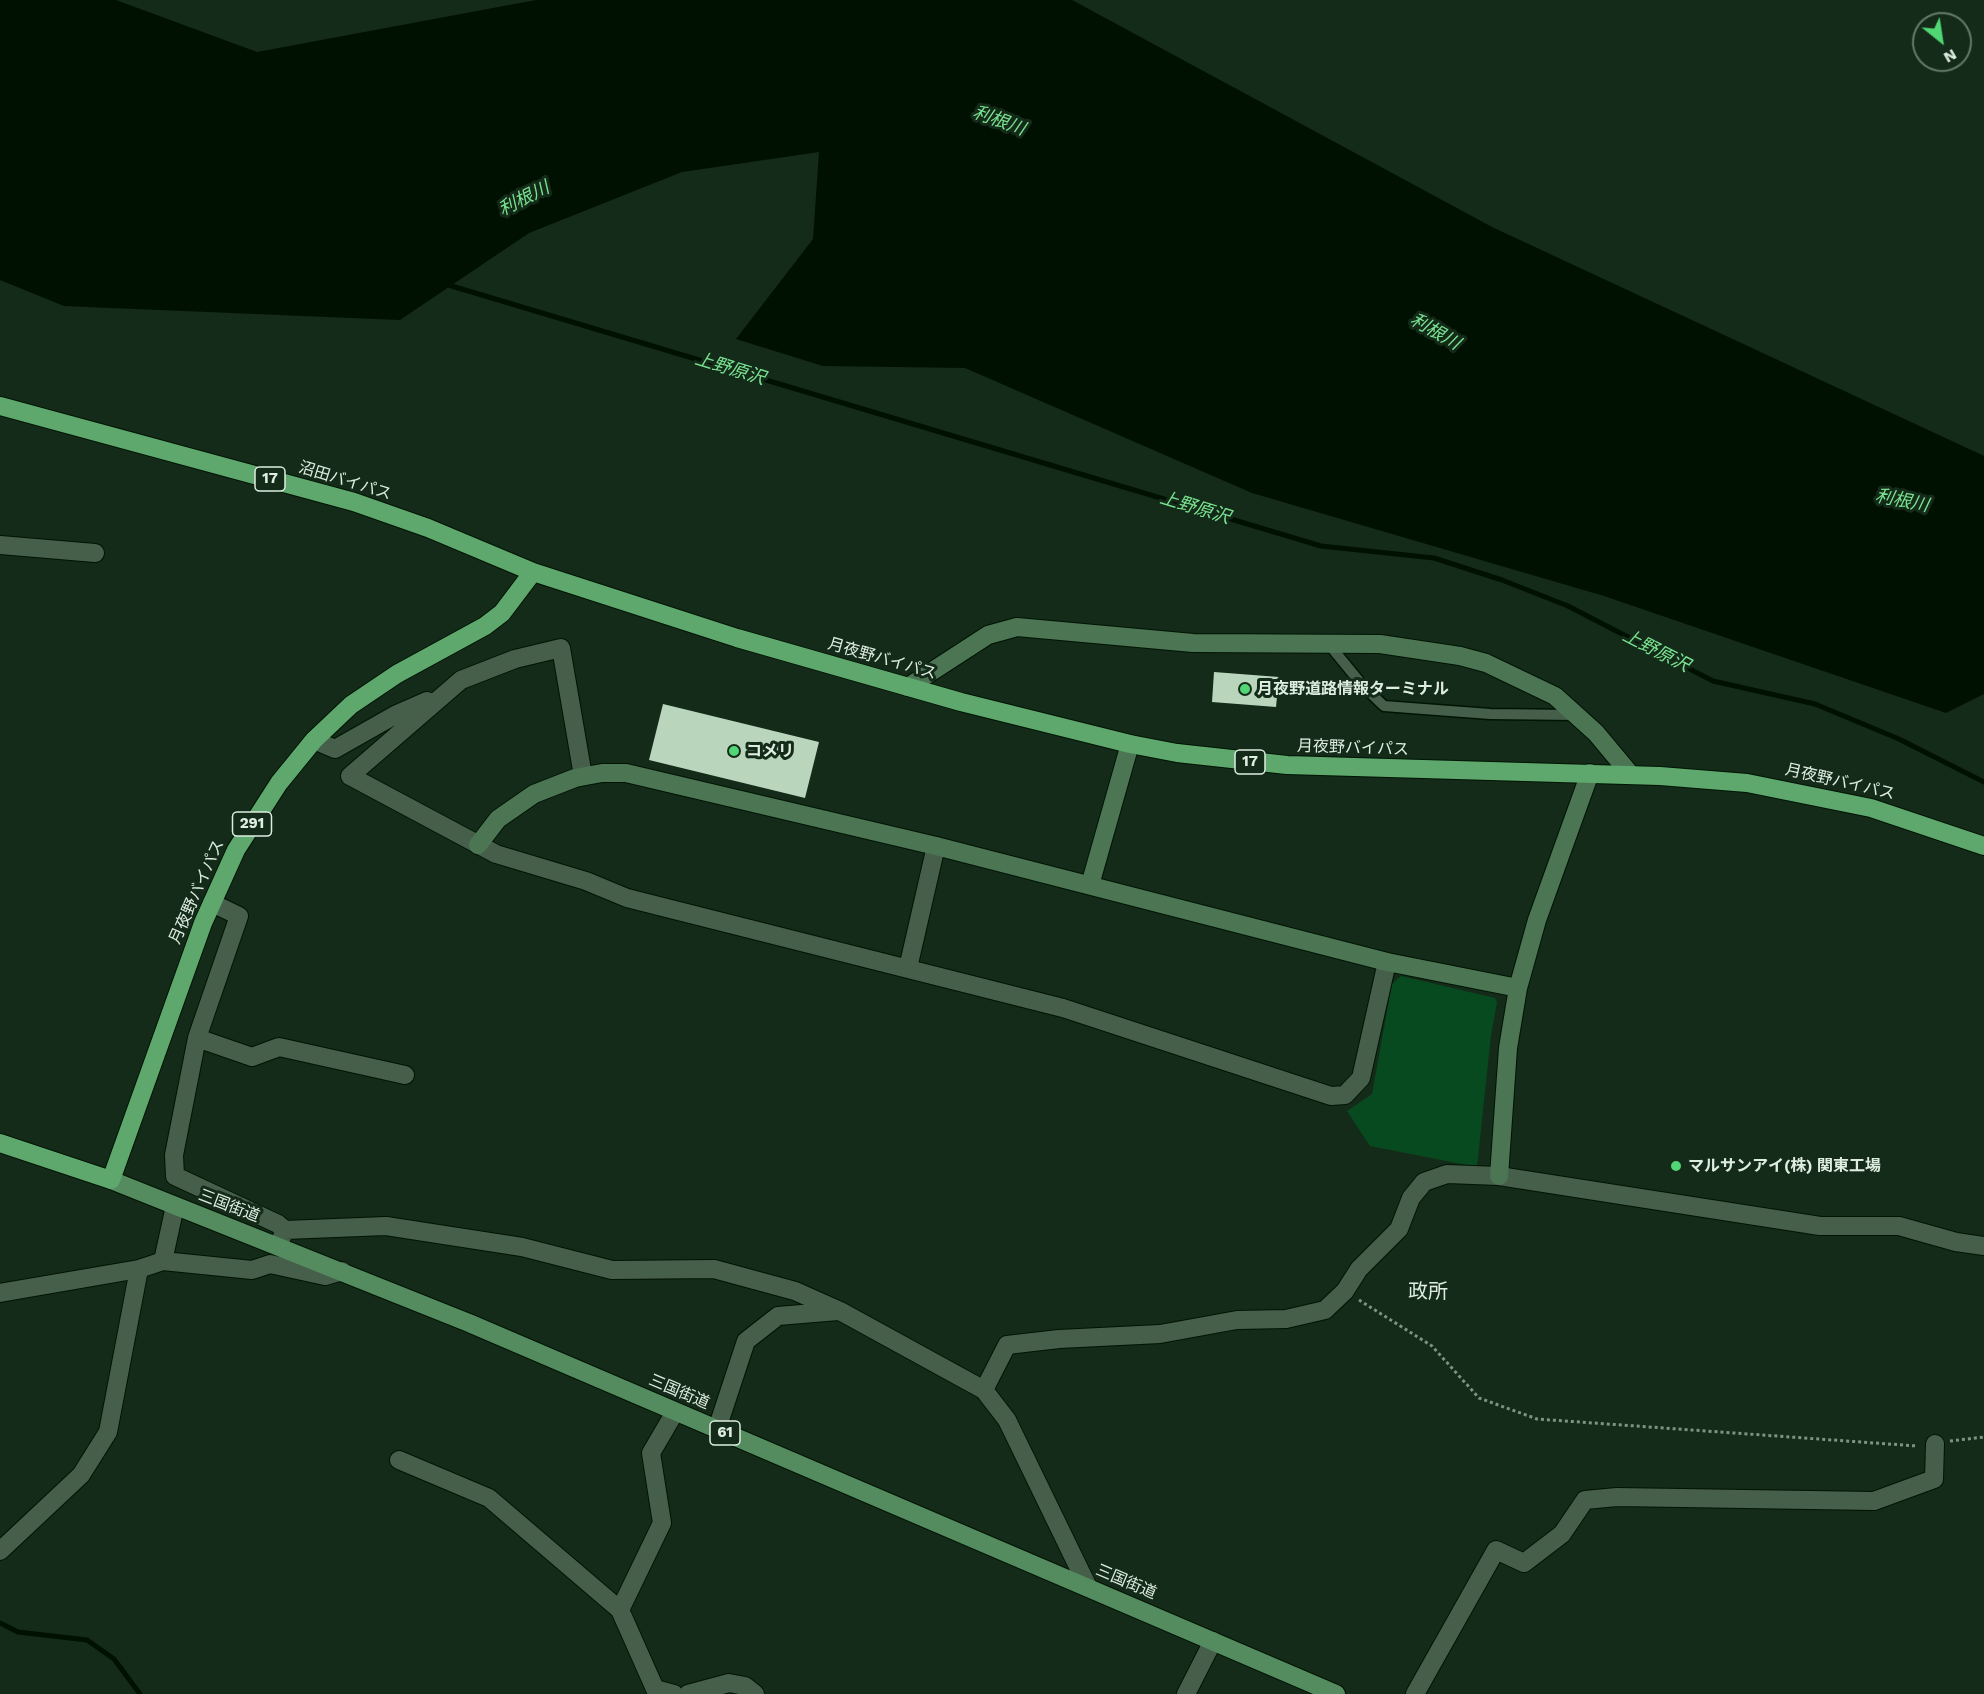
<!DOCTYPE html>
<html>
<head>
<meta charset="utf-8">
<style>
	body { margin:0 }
	#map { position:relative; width:1984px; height:1694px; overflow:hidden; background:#142b19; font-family:"Work Sans",sans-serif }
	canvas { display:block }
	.north { position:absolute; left:1912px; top:12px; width:60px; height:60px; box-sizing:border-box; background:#142b19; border:2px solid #657969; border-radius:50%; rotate:150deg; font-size:16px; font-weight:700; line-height:24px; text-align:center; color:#deede0 }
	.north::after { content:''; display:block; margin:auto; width:21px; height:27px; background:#50d674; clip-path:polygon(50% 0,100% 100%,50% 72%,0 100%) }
</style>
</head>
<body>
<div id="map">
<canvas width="1984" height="1694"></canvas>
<div class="north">N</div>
</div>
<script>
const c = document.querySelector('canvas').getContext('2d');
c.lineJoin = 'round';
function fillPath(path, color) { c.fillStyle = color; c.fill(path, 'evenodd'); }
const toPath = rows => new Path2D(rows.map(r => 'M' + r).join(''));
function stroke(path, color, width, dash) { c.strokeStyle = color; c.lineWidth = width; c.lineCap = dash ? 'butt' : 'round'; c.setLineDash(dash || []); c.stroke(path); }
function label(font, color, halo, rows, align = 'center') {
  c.font = font + ' "Work Sans","Noto Sans JP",sans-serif'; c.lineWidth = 6; c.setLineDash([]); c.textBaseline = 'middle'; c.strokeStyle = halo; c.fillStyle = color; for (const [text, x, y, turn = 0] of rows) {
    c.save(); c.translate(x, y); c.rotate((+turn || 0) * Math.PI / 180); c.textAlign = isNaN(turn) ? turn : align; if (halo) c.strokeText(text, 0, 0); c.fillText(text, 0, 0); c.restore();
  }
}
fillPath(toPath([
	[1401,976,1495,998,1497,1002,1491,1035,1477,1167,1370,1146,1347,1111,1372,1094,1392,984]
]), '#084a1f');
fillPath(toPath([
	[0,0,116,0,257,52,536,0,1072,0,1492,227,1984,456,1984,694,1946,713,1604,596,1252,493,965,368,823,366,736,339,813,239,819,152,682,172,529,233,400,320,64,306,0,280]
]), '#001102');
stroke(toPath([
	[445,284,1321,546,1434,558,1502,580,1568,606,1713,681,1815,704,1899,739,1984,782],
	[0,1623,18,1632,87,1640,114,1659,140,1694]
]), '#001102', 5);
fillPath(toPath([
	[1214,672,1279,677,1276,707,1212,702],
	[663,704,819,742,805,798,649,760]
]), '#b9d6bd');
const lane = toPath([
	[1327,642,1363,686,1384,706,1490,714,1576,715]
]);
const street = toPath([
	[0,545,95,553],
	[314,740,335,749,395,715,427,701],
	[583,776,561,648,515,659,461,680,350,776,496,854,586,881,627,898,1063,1008,1331,1096,1345,1095,1361,1078,1387,962],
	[212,903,239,916,197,1038,252,1057,279,1047,405,1075],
	[908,968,936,846],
	[197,1038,174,1155,175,1176,278,1224,285,1230],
	[278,1246,285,1230,386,1226,522,1247,612,1270,714,1269,795,1291,840,1311,984,1390,1007,1420,1088,1587],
	[163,1261,175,1206],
	[0,1293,139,1269,163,1261,252,1270,270,1264,325,1276,342,1271],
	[984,1390,1007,1345,1059,1339,1160,1334,1237,1320,1286,1319,1325,1310,1345,1291,1359,1269,1399,1229,1411,1198,1424,1182,1447,1174,1499,1176,1820,1226,1899,1226,1956,1242,1984,1246],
	[717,1429,746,1341,778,1316,838,1311],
	[399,1460,489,1498,620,1610,655,1689,674,1694],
	[0,1551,81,1475,108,1432,139,1269],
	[620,1610,662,1523,651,1453,675,1412],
	[688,1694,729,1683,745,1686,755,1694],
	[1186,1694,1213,1641],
	[1415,1694,1496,1550,1524,1563,1562,1534,1585,1500,1617,1497,1874,1501,1934,1479,1935,1444]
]);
const secondary = toPath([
	[908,687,988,635,1017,627,1193,643,1380,644,1460,656,1486,663,1555,696,1596,733,1631,775],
	[478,845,498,819,534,794,575,778,602,773,626,773,936,846,1387,962,1518,988],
	[1090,885,1130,744],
	[1499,1176,1508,1048,1518,988,1537,920,1590,773]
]);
const primary = toPath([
	[111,1180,469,1323,1336,1694]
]);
const highway = toPath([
	[0,406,354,502,428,528,533,572,737,638,961,702,1130,744,1177,753,1287,765,1660,776,1747,783,1871,808,1984,846],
	[0,1143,111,1180,203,923,236,850,279,783,314,740,351,705,397,674,485,626,502,613,533,572]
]);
stroke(lane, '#001404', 13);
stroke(street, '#001404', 20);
stroke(secondary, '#001404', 20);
stroke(primary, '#001404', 20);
stroke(highway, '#001404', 20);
stroke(toPath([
	[1359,1300,1432,1346,1479,1398,1537,1419,1917,1446],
	[1950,1441,1984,1437]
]), '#7f9283', 3, [3, 3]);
stroke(lane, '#455f4a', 10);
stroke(street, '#455f4a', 18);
stroke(secondary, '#4c7554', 18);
stroke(primary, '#548b5f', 18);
stroke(highway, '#5ea86d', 18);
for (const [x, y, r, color] of [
	[1245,689,6,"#50d674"],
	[734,751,6,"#50d674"],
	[1676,1166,6,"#50d674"]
]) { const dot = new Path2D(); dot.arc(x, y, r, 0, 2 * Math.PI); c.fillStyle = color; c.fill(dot); stroke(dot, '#142b19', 2); }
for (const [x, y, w] of [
	[270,479,30],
	[1250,762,30],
	[252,824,39],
	[725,1433,30]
]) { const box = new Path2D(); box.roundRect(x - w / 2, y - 12, w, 24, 4.5); c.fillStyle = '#142b19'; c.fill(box); stroke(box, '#deede0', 1.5); }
label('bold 15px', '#deede0', null, [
	["17",270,479],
	["17",1250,762],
	["291",252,824],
	["61",725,1433]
]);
label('16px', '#deede0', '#142b19', [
	["沼田バイパス",345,481,17],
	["月夜野バイパス",882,659,16],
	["月夜野バイパス",1353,748,2],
	["月夜野バイパス",1840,782,13],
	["月夜野バイパス",197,892,-66],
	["三国街道",229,1206,21],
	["三国街道",679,1392,23],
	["三国街道",1126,1582,23]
]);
label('bold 16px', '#deede0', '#142b19', [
	["月夜野道路情報ターミナル",1257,689],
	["コメリ",746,751],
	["マルサンアイ(株) 関東工場",1688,1166]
], 'left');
label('italic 18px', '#7ae391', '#142b19', [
	["利根川",999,121,20],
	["利根川",524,199,-27],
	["利根川",1435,332,30],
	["上野原沢",730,369,17],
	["利根川",1902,501,11],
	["上野原沢",1195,508,17],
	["上野原沢",1656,651,27]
]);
label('20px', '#deede0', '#142b19', [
	["政所",1428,1292]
]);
</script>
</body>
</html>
